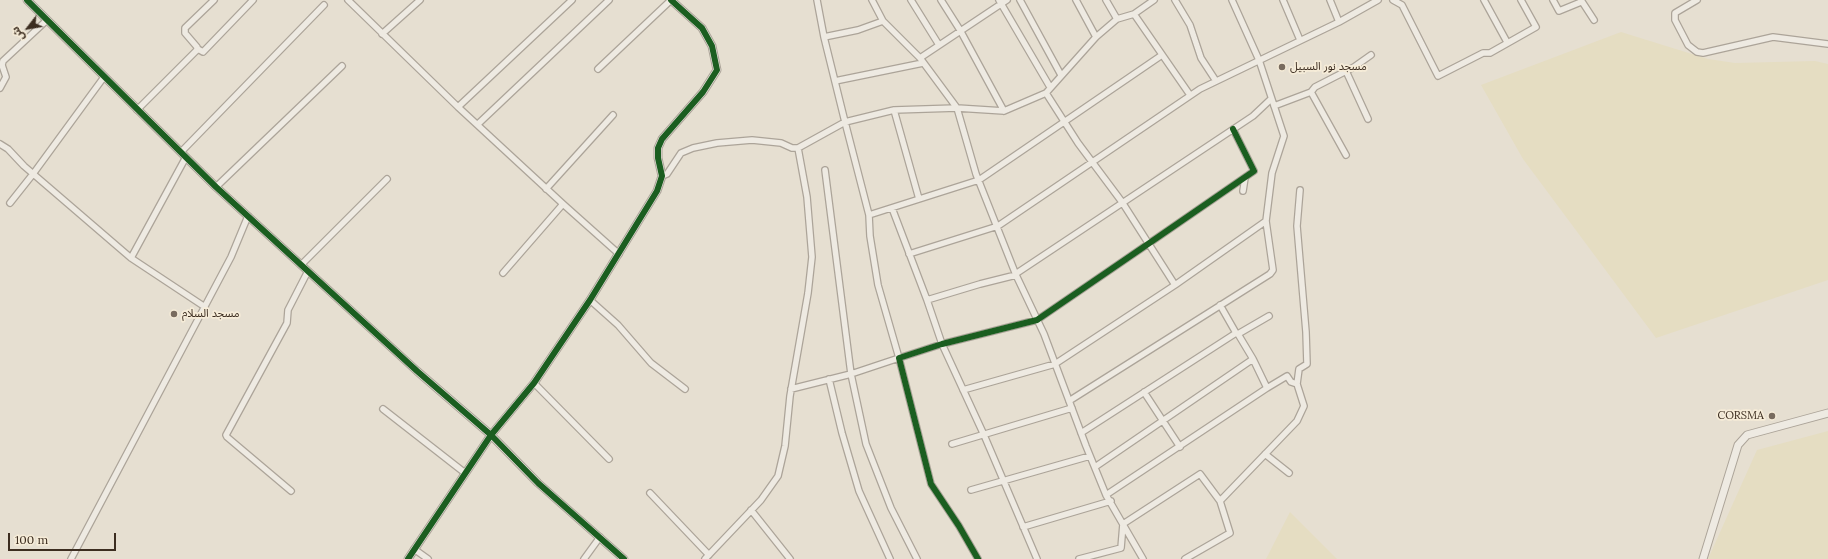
<!DOCTYPE html>
<html>
<head>
<meta charset="utf-8">
<style>
	body { margin:0 }
	#map { position:relative; width:1828px; height:559px; overflow:hidden; background:#e6dfd1; font-family:Lora,"Noto Sans Arabic",serif }
	canvas { display:block }
	.north { position:absolute; left:8px; top:8px; width:40px; height:40px; -webkit-text-stroke:3px #f6ecd8; paint-order:stroke; rotate:239deg; font-size:11px; font-weight:700; line-height:16px; text-align:center; color:#3c2d20 }
	.north::after { content:''; display:block; margin:auto; width:14px; height:18px; background:#3c2d20; clip-path:polygon(50% 0,100% 100%,50% 72%,0 100%) }
	.scale { position:absolute; left:8px; top:533px; width:108px; height:18px; box-sizing:border-box; border:2px solid #3c2d20; border-top:0; padding-left:5px; font-size:12px; line-height:14px; white-space:nowrap; color:#3c2d20; -webkit-text-stroke:3px #f6ecd8; paint-order:stroke }
</style>
</head>
<body>
<div id="map">
<canvas width="1828" height="559"></canvas>
<div class="north">ش</div>
<div class="scale">100 m</div>
</div>
<script>
const c = document.querySelector('canvas').getContext('2d');
c.lineJoin = 'round';
function fillPath(path, color) { c.fillStyle = color; c.fill(path, 'evenodd'); }
const toPath = rows => new Path2D(rows.map(r => 'M' + r).join(''));
function stroke(path, color, width, dash) { c.strokeStyle = color; c.lineWidth = width; c.lineCap = dash ? 'butt' : 'round'; c.setLineDash(dash || []); c.stroke(path); }
function label(font, color, halo, rows, align = 'center') {
  c.font = font + ' Lora,"Noto Sans Arabic",serif'; c.lineWidth = 3.5; c.setLineDash([]); c.textBaseline = 'middle'; c.strokeStyle = halo; c.fillStyle = color; for (const [text, x, y, turn = 0] of rows) {
    c.save(); c.translate(x, y); c.rotate((+turn || 0) * Math.PI / 180); c.textAlign = isNaN(turn) ? turn : align; if (halo) c.strokeText(text, 0, 0); c.fillText(text, 0, 0); c.restore();
  }
}
fillPath(toPath([
	[1621,32,1708,59,1735,63,1815,61,1828,64,1828,280,1656,338,1523,159,1481,85],
	[1828,431,1828,559,1708,559,1757,450],
	[1290,512,1337,559,1266,559]
]), '#e5ddc2');
const minor = toPath([
	[348,0,458,107,563,204,619,254],
	[872,0,883,21,920,58,957,108,976,174,1016,275,1044,334,1086,446,1106,495,1143,559],
	[911,0,939,45],
	[941,0,960,30,1004,111],
	[999,0,1050,87],
	[1020,0,1061,75],
	[1076,0,1096,37],
	[1106,0,1117,19],
	[1175,0,1190,25,1201,58,1216,81],
	[1283,0,1300,40],
	[1330,0,1339,22],
	[1393,0,1402,5,1438,76,1483,53,1490,53,1536,27,1521,0],
	[1484,0,1507,42],
	[1553,0,1559,11,1581,2],
	[1581,0,1594,20],
	[1697,0,1675,13,1675,20,1688,45,1697,52,1703,53,1773,37,1828,44],
	[1134,14,1190,95],
	[382,34,420,0],
	[824,37,858,30,883,21],
	[198,49,203,52,253,0],
	[920,58,1007,0],
	[598,69,671,0],
	[1346,71,1368,119],
	[835,81,923,63],
	[0,88,6,77,2,65,3,61,47,20],
	[1311,92,1346,155],
	[1046,93,1078,143,1122,202,1175,285],
	[1274,106,1311,92,1315,87,1354,67,1371,55],
	[458,107,572,0],
	[137,110,197,50,197,47,185,33,185,28,214,0],
	[894,110,919,199],
	[478,124,609,0],
	[0,144,8,149,24,166,131,258,205,307],
	[181,152,324,5],
	[825,170,851,374,866,444,891,508,917,559],
	[662,176,667,174,681,153,693,148,717,143,752,140,781,143,792,148,798,148,845,122,894,110,957,108,1004,111,1046,93,1096,37,1117,19,1134,14,1154,0],
	[216,187,342,66],
	[546,189,613,115],
	[1243,191,1245,178],
	[10,203,33,174,104,77],
	[892,208,927,300,942,344,984,435,1037,559],
	[869,215,979,180,1162,55],
	[909,254,998,226,1200,89,1339,22,1378,0],
	[131,258,186,157],
	[301,265,387,179],
	[503,273,563,204],
	[1017,273,1253,116,1271,99],
	[590,300,618,325,651,363,685,389],
	[927,300,980,284,1016,275],
	[1220,305,1236,333],
	[1238,334,1269,316],
	[829,379,842,433,859,491,890,559],
	[534,383,609,459],
	[1267,388,1287,376,1291,382,1297,384],
	[791,389,851,374,899,358,878,285,870,236,869,215,845,122,824,37,817,0],
	[963,390,1055,364,1175,285,1266,221],
	[1144,392,1180,447],
	[1069,401,1270,274,1273,270,1266,221,1272,173,1284,136,1259,60,1232,0],
	[383,409,465,473],
	[1081,433,1236,333,1238,334,1253,359,1095,467],
	[952,444,1072,408],
	[1265,454,1289,473],
	[971,490,1090,456],
	[291,491,227,437,226,435,287,323,288,310,308,271],
	[650,493,709,555],
	[1106,495,1267,388,1253,359],
	[751,510,790,559],
	[1023,527,1111,501],
	[414,549,428,559],
	[71,559,231,257,248,216],
	[584,559,600,537],
	[705,559,761,500,778,476,785,446,790,396,808,293,812,257,807,197,798,148],
	[978,559,959,526,931,484,899,358,942,344,1037,320,1148,244,1254,171,1233,129],
	[1079,559,1121,548,1123,524,1200,474,1220,501,1297,421,1304,406,1297,384,1299,369,1307,364,1306,332,1297,226,1300,190],
	[1185,559,1230,533,1220,501]
]);
const tertiary = toPath([
	[27,0,216,187,417,371,491,435,538,483,624,559],
	[408,559,491,435,534,383,590,300,657,191,662,176,658,158,658,148,662,139,703,92,717,70,712,46,702,28,671,0],
	[1703,559,1738,445,1747,435,1828,413]
]);
stroke(minor, '#aca499', 8);
stroke(tertiary, '#aca499', 9);
stroke(minor, '#eeeae2', 5.5);
stroke(tertiary, '#eeeae2', 7);
stroke(toPath([
	[27,0,216,187,417,371,491,435,538,483,624,559],
	[408,559,491,435,534,383,590,300,657,191,662,176,658,158,658,148,662,139,703,92,717,70,712,46,702,28,671,0],
	[978,559,959,526,931,484,899,358,942,344,1037,320,1148,244,1254,171,1233,129]
]), '#1b5e20', 6);
for (const [x, y, r, color] of [
	[1282,67,4,"#786b5e"],
	[174,314,4,"#786b5e"],
	[1772,416,4,"#786b5e"]
]) { const dot = new Path2D(); dot.arc(x, y, r, 0, 2 * Math.PI); c.fillStyle = color; c.fill(dot); stroke(dot, '#f6ecd8', 1.5); }
label('11px', '#3c2d20', '#f6ecd8', [
	["مسجد نور السبيل",1290,67],
	["مسجد السلام",182,314],
	["CORSMA",1764,416,"right"]
], 'left');
</script>
</body>
</html>
